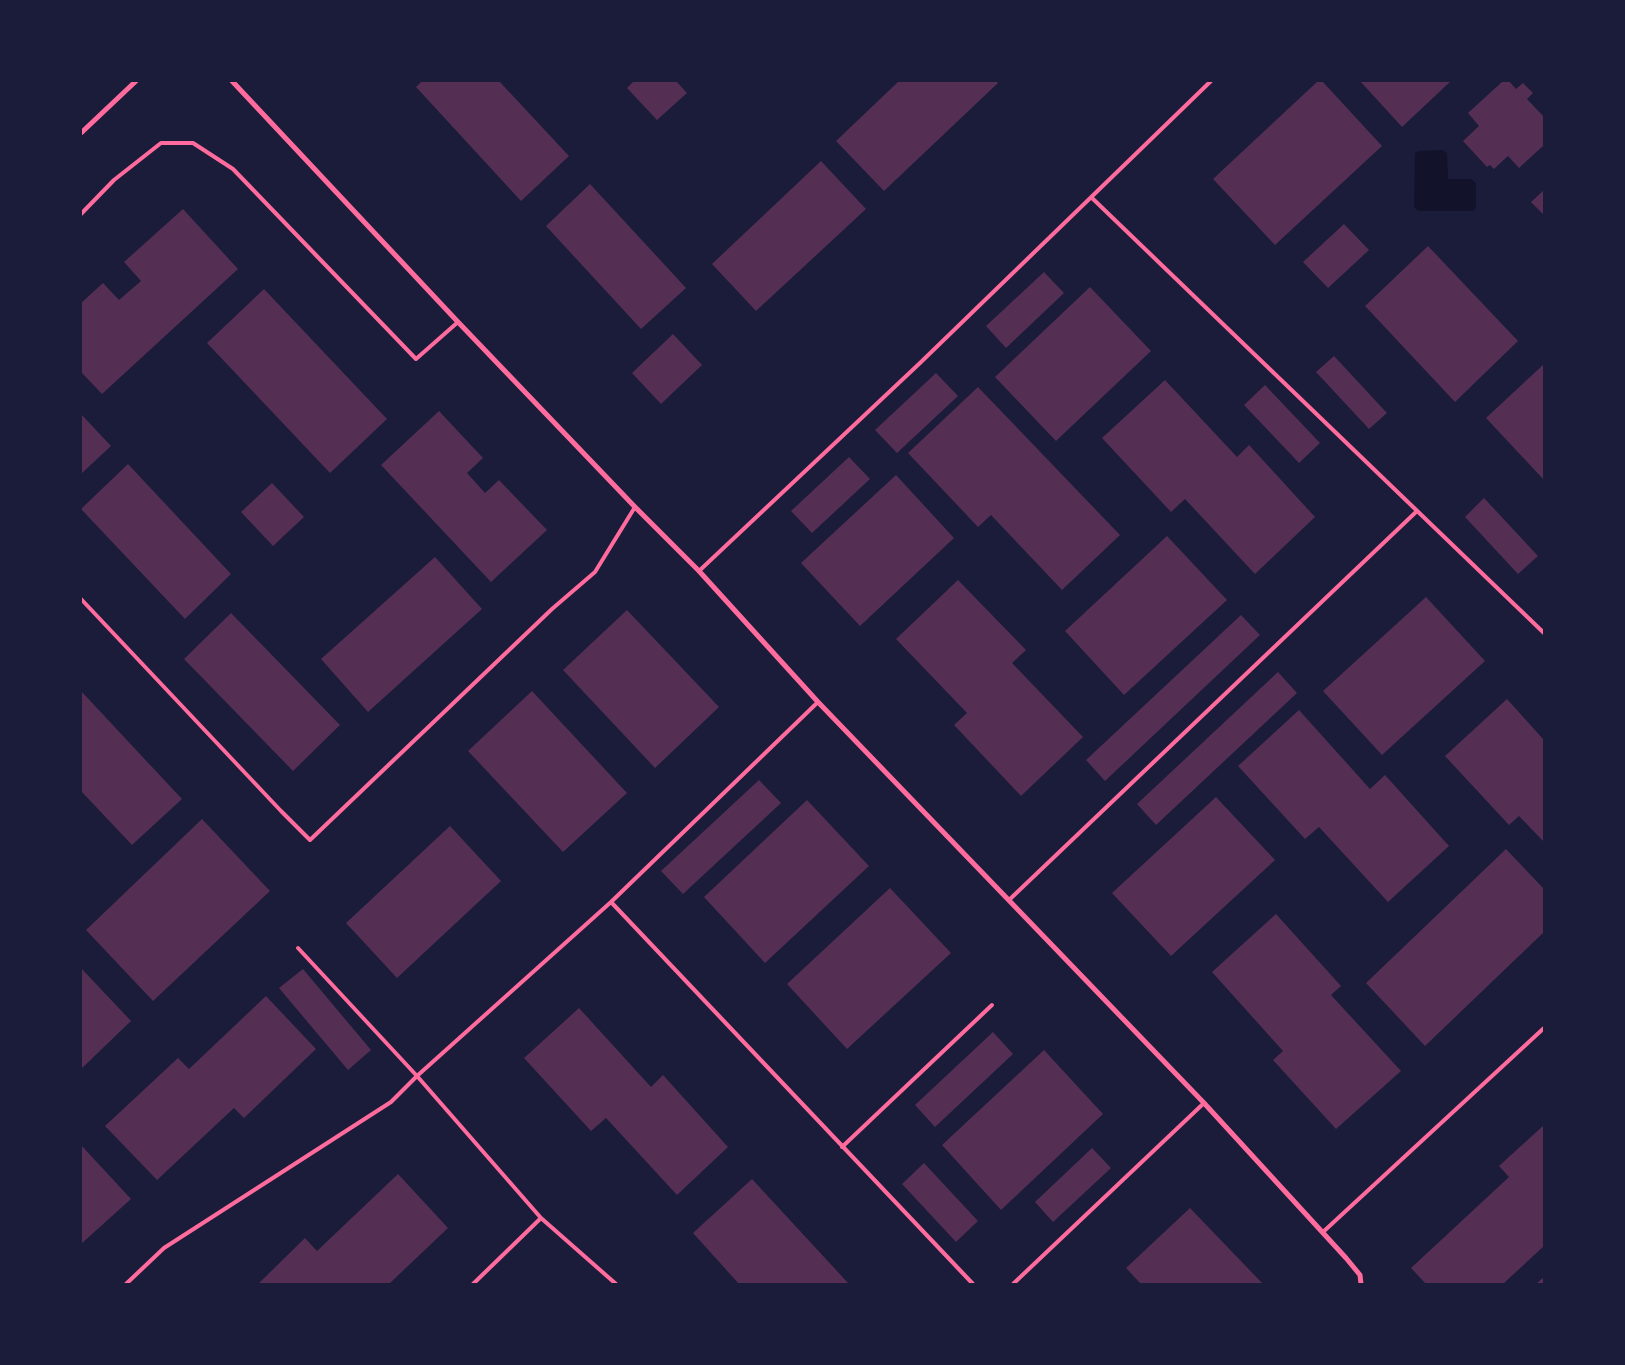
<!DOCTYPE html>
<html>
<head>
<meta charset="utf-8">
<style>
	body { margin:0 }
	#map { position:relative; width:1625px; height:1365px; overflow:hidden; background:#1b1b3a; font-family:"Golos Text",sans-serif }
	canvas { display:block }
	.frame { position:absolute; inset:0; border:82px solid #1b1b3a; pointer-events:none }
</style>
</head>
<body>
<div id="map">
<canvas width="1625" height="1365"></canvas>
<div class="frame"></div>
</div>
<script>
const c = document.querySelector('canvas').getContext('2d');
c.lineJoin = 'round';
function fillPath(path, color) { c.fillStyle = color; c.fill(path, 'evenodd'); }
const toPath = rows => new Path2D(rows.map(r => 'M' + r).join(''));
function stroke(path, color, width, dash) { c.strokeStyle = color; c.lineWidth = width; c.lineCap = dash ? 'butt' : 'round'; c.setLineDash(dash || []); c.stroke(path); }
fillPath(toPath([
	[1443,150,1447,153,1448,179,1471,179,1476,183,1476,207,1473,211,1418,211,1414,207,1415,153,1419,151]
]), '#12122b');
fillPath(toPath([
	[422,81,499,81,569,156,521,201,416,87],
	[634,81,676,81,687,93,657,120,627,88],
	[899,81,996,81,998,83,884,191,836,141],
	[1318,81,1322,81,1382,146,1275,245,1213,179],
	[1360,81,1451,81,1402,127],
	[1503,81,1509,81,1516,89,1523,83,1533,93,1527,99,1544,117,1544,145,1519,168,1508,156,1494,169,1490,165,1487,167,1463,141,1479,126,1468,113],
	[821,161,866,209,756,311,712,264],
	[590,184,686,288,641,329,546,226],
	[1544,190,1544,215,1531,202],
	[183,209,238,269,102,394,81,372,81,303,103,283,119,300,141,281,124,262],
	[1344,224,1369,250,1328,288,1303,262],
	[1428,246,1518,341,1455,402,1365,306],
	[1044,272,1064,293,1006,348,986,326],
	[1090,287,1151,351,1056,441,995,377],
	[264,289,387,419,330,473,207,343],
	[673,334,702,365,661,404,632,373],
	[1334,356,1387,413,1369,429,1316,372],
	[1544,364,1544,480,1486,418],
	[936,373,958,396,897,453,875,430],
	[1165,380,1237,457,1249,445,1315,517,1255,574,1185,499,1171,512,1102,438],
	[1265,385,1320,443,1299,463,1244,405],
	[978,387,1120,535,1062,590,991,515,978,527,908,453],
	[439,411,483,458,467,473,485,493,499,480,547,530,491,582,381,465],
	[81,414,111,446,81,474],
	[849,457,870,479,812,533,791,511],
	[128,464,231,574,185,619,81,509],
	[896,475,954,538,860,626,801,563],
	[272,483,304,517,273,546,241,512],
	[1484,498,1538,556,1518,574,1465,517],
	[1167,536,1227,600,1124,695,1065,631],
	[435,557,482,609,368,712,321,659],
	[958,580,1026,650,1012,663,1083,737,1021,796,954,725,967,713,896,639],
	[1426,597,1485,661,1382,755,1323,691],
	[627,610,719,707,655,768,563,670],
	[231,613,340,725,293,771,184,659],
	[1241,615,1260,635,1105,781,1086,760],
	[1278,672,1297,693,1156,825,1137,804],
	[81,691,182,799,132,845,81,791],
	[532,691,627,793,563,852,468,751],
	[1507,699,1544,740,1544,842,1519,816,1509,825,1445,756],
	[1299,710,1370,789,1385,775,1449,846,1388,902,1319,827,1305,839,1238,766],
	[759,780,781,803,683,894,661,871],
	[1216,797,1275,860,1171,956,1112,893],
	[807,800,869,866,765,963,704,897],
	[202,819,270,891,153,1001,86,930],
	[450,826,501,881,397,978,346,923],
	[1506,849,1544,889,1544,932,1425,1046,1366,983],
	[890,888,951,953,847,1049,787,984],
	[1276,914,1341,986,1331,995,1401,1071,1336,1129,1273,1060,1283,1051,1212,972],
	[81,968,131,1021,81,1069],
	[303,969,371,1050,348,1070,279,988],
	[266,996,316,1049,244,1118,234,1108,157,1180,105,1126,178,1058,189,1069],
	[579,1008,651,1087,663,1075,728,1147,677,1195,606,1118,591,1131,524,1058],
	[993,1032,1013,1054,935,1127,915,1105],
	[1044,1050,1103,1114,1001,1210,942,1145],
	[1544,1125,1544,1246,1503,1284,1426,1284,1411,1268,1509,1177,1499,1166],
	[81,1145,131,1199,81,1244],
	[1092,1148,1111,1168,1053,1222,1035,1202],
	[924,1163,978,1221,956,1242,902,1184],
	[398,1174,448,1228,389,1284,363,1283,361,1284,258,1284,305,1238,317,1251],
	[752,1179,849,1284,739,1284,693,1233],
	[1190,1208,1263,1284,1141,1284,1126,1268],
	[1544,1277,1544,1284,1536,1284]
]), '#542f53');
stroke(toPath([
	[1092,198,1544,633],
	[81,214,114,180,161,143,193,143,233,169,416,359,458,322],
	[699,571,920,363,1211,81],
	[81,599,281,811,310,840,552,609,595,572,635,507],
	[1009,900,1417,511],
	[611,902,973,1284],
	[298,948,417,1076,541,1218,616,1284],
	[842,1147,992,1005],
	[1323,1232,1544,1028],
	[126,1284,164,1248,391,1102,417,1076,611,902,818,702],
	[473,1284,541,1218],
	[1013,1284,1204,1103]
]), '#ff6b9d', 4);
stroke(toPath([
	[232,81,458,322,635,507,699,571,818,702,1204,1103,1346,1258,1360,1275,1361,1284],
	[81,133,136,81]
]), '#ff6b9d', 5);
</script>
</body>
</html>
